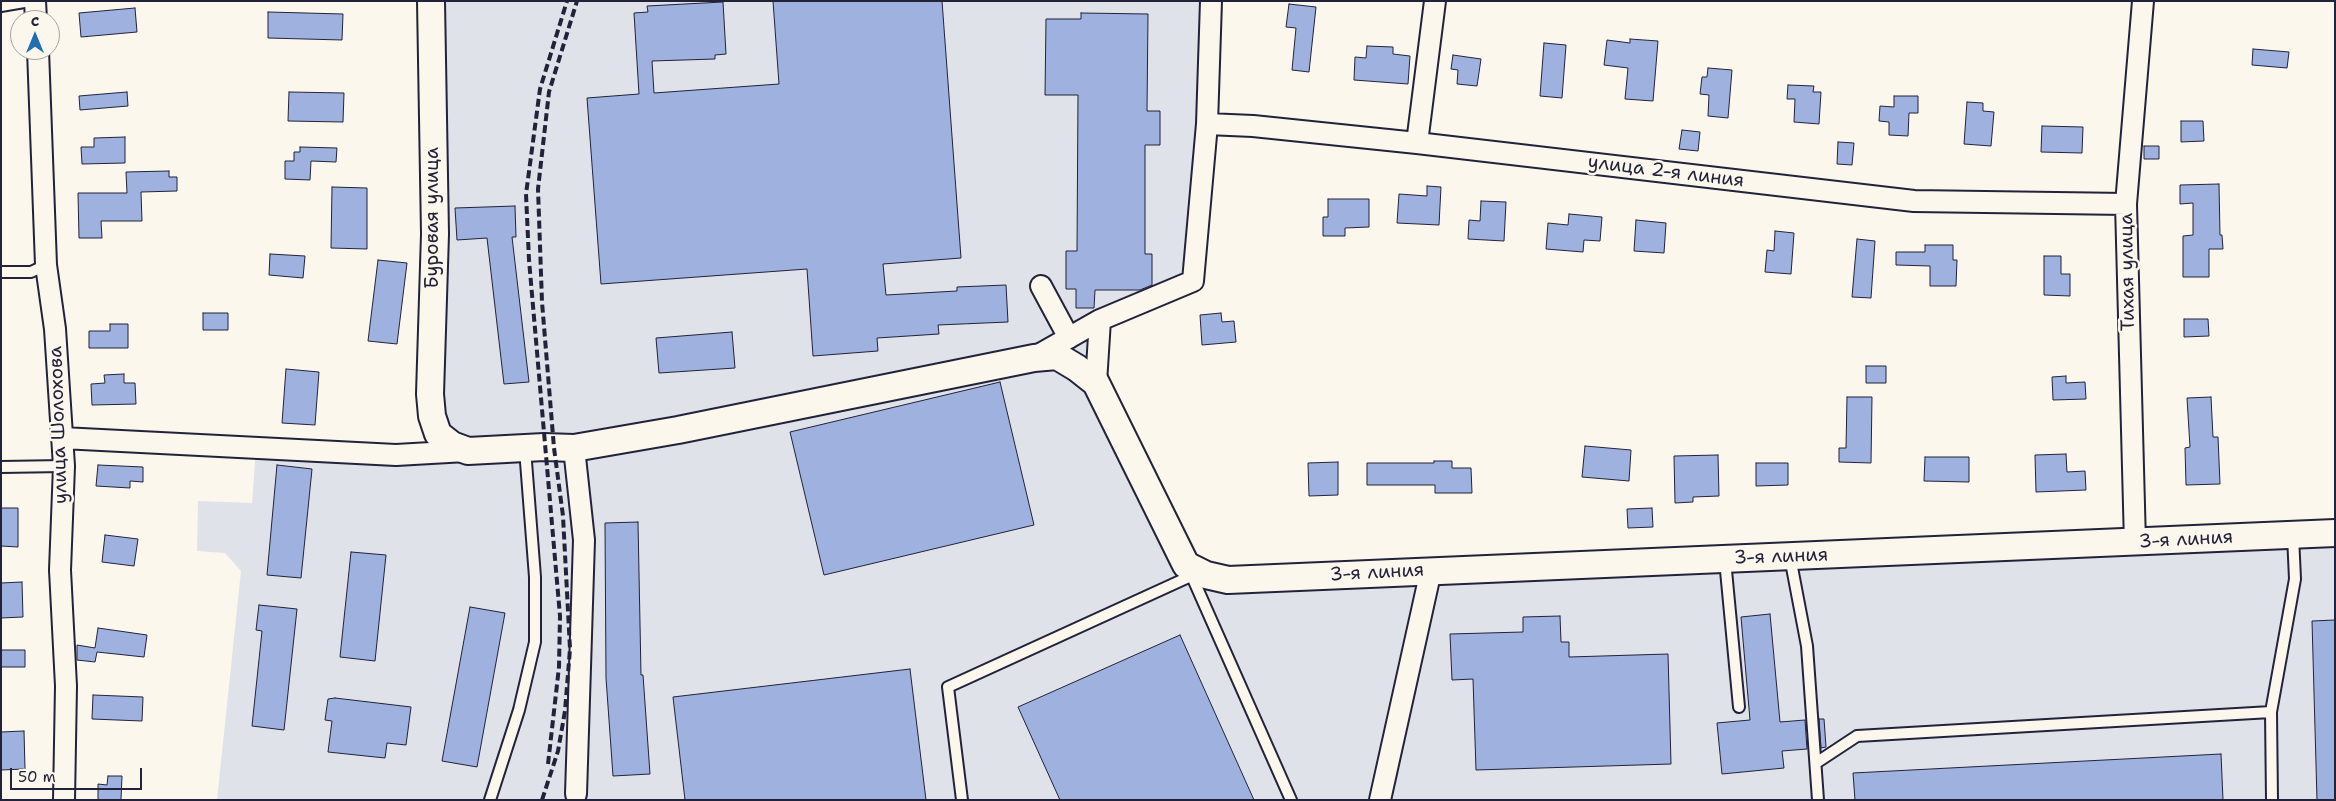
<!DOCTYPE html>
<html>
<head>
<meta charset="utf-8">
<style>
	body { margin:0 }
	#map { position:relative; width:2336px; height:801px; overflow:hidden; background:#fbf7ec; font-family:"Shantell Sans",sans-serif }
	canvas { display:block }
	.frame { position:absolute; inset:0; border:2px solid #22223b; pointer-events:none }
	.north { position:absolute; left:10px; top:10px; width:50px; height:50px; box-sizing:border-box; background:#fbf7ec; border:1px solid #a4a2a5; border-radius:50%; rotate:0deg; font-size:14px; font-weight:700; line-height:20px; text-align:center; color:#22223b }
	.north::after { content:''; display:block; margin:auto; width:18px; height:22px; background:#1f6fb2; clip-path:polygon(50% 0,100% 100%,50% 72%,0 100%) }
	.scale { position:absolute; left:10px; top:768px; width:132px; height:22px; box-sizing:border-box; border:2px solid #22223b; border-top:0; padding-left:6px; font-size:15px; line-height:18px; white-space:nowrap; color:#22223b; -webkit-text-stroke:4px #fbf7ec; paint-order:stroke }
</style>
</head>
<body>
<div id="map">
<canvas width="2336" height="801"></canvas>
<div class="frame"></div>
<div class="north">С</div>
<div class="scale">50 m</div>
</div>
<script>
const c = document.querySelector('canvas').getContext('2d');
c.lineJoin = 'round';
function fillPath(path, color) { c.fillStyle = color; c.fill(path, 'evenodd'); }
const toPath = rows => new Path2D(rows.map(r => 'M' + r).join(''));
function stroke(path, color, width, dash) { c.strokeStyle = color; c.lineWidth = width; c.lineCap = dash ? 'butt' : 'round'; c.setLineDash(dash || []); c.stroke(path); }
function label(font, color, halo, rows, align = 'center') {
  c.font = font + ' "Shantell Sans",sans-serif'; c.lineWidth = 5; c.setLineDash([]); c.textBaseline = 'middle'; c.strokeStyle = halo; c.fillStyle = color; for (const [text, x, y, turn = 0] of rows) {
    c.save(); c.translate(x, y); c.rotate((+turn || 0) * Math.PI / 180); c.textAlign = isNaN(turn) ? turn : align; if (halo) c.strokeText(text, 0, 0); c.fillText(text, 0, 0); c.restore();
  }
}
fillPath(toPath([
	[431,1,1211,1,1193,281,1100,320,1096,383,1206,575,2335,533,2335,800,217,800,241,571,225,553,197,551,198,501,252,503,256,448,467,451,438,434]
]), '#dfe2e8');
const building = toPath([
	[773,1,942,1,961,258,883,264,886,295,957,291,957,287,1006,285,1008,322,938,325,939,334,877,338,878,351,813,356,807,269,601,284,587,98,639,94,634,13,648,12,647,6,723,2,726,54,715,55,715,59,652,61,654,93,779,84,773,1],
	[1289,4,1316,7,1309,72,1292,70,1296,28,1286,27,1289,4],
	[135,8,137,32,81,37,79,13,135,8],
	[268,12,343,14,342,40,268,38,268,12],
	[1081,13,1148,14,1147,111,1160,111,1160,145,1145,145,1145,254,1152,254,1152,285,1140,290,1095,290,1094,308,1076,308,1076,289,1066,289,1066,251,1077,251,1078,95,1045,95,1046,19,1081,19,1081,13],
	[1630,39,1658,41,1653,101,1625,99,1628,68,1604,65,1607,40,1630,43,1630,39],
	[1544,43,1566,45,1562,98,1540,96,1544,43],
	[1367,46,1393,47,1393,54,1410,56,1408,84,1354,80,1355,57,1366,58,1367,46],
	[2253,49,2289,52,2287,68,2252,65,2253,49],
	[1453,55,1481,59,1477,86,1457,84,1458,70,1451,69,1453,55],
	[1708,68,1732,70,1728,118,1708,116,1709,95,1700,94,1702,77,1707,77,1708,68],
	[1788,85,1814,86,1813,92,1821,92,1819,124,1794,122,1795,99,1787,99,1788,85],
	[127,92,128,106,80,110,79,96,127,92],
	[289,92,344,93,343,122,288,121,289,92],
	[1894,96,1918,96,1918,113,1909,113,1908,136,1889,135,1889,122,1879,121,1880,106,1894,107,1894,96],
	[1967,102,1983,103,1983,111,1994,112,1991,146,1964,144,1967,102],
	[2181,121,2203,121,2204,141,2181,142,2181,121],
	[2042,126,2083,127,2082,153,2041,152,2042,126],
	[1682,130,1700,132,1698,151,1679,149,1682,130],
	[125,137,125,163,82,164,81,147,94,147,94,138,125,137],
	[1838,142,1854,143,1852,165,1837,164,1838,142],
	[2144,146,2159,146,2159,159,2144,159,2144,146],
	[300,147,337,148,336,162,311,161,310,180,285,179,285,161,294,161,294,152,300,152,300,147],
	[169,171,169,177,177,177,177,191,141,192,142,221,101,221,102,238,79,238,78,193,127,193,126,172,169,171],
	[2219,184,2220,235,2222,235,2223,249,2209,249,2209,277,2183,277,2183,236,2193,235,2193,203,2180,204,2180,185,2219,184],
	[1427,186,1441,187,1439,225,1397,223,1399,194,1427,196,1427,186],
	[332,187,367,188,367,249,331,248,332,187],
	[1328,199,1369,199,1369,227,1345,228,1345,236,1323,236,1323,217,1328,217,1328,199],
	[1481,201,1506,202,1504,241,1468,239,1469,220,1480,221,1481,201],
	[515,206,516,237,512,237,529,382,504,384,487,238,457,240,455,208,515,206],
	[1569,214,1602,217,1600,241,1584,240,1583,252,1546,249,1548,223,1568,225,1569,214],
	[1636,220,1666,223,1664,253,1634,251,1636,220],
	[1775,231,1794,233,1791,274,1765,272,1767,250,1774,251,1775,231],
	[1857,239,1875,241,1871,298,1852,297,1857,239],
	[1925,245,1953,245,1953,260,1957,260,1956,286,1930,286,1930,266,1896,265,1896,252,1925,252,1925,245],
	[270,254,305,256,303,278,269,275,270,254],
	[2044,256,2061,256,2061,274,2070,274,2070,296,2044,295,2044,256],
	[378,260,407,263,397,344,368,341,378,260],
	[203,313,228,313,228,330,203,330,203,313],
	[1221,313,1222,322,1234,321,1236,342,1202,345,1200,315,1221,313],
	[2184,319,2208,319,2209,336,2184,337,2184,319],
	[110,324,128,324,128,348,89,348,89,331,110,331,110,324],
	[732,332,735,368,659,373,656,338,732,332],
	[1866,366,1886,366,1886,383,1866,383,1866,366],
	[286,369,319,372,315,425,282,423,286,369],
	[124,374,124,383,135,383,136,404,92,405,91,384,105,383,104,375,124,374],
	[2066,376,2066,383,2085,382,2086,399,2053,400,2052,377,2066,376],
	[1000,382,1034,525,824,575,790,432,1000,382],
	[1847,397,1872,397,1871,463,1839,462,1839,448,1846,448,1847,397],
	[2211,397,2213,437,2218,437,2220,484,2186,485,2185,448,2190,447,2187,398,2211,397],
	[1585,446,1631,450,1629,481,1582,477,1585,446],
	[2066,454,2067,472,2085,471,2086,490,2036,492,2035,455,2066,454],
	[1718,455,1719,496,1693,497,1693,502,1675,503,1674,456,1718,455],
	[1925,457,1969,457,1969,482,1924,481,1925,457],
	[1434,461,1452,461,1452,468,1471,468,1472,493,1435,493,1435,485,1367,485,1367,463,1434,463,1434,461],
	[1338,462,1338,495,1309,496,1308,463,1338,462],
	[1756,463,1788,463,1788,485,1756,486,1756,463],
	[98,465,143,467,143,482,130,481,130,488,96,486,98,465],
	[277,465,312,469,301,578,267,575,277,465],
	[1,508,18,508,18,547,1,546,1,508],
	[1652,508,1653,527,1628,528,1627,509,1652,508],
	[638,522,641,675,643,675,650,774,613,776,606,678,605,523,638,522],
	[105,535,138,539,134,566,102,562,105,535],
	[351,552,386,555,375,661,340,657,351,552],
	[22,582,23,617,1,618,1,583,22,582],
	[259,605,297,609,284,730,252,726,262,631,256,630,259,605],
	[470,607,505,613,477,767,442,761,470,607],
	[1770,614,1780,722,1805,720,1807,749,1782,751,1784,768,1722,774,1717,723,1750,720,1741,617,1770,614],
	[1560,616,1561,642,1569,642,1569,657,1668,654,1671,764,1476,770,1473,679,1452,680,1450,634,1523,632,1523,617,1560,616],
	[2335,620,2335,800,2317,800,2312,621,2335,620],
	[98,628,147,635,144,657,97,652,95,662,77,660,77,645,95,648,98,628],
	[1180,635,1254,800,1060,800,1018,707,1180,635],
	[1,650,25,650,25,667,1,667,1,650],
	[910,669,926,800,685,800,673,697,910,669],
	[93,695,143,697,142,721,92,719,93,695],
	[335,698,411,707,406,745,387,743,385,758,328,752,332,721,325,720,328,699,335,698],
	[1819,719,1824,719,1826,747,1821,748,1819,719],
	[24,731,25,769,1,770,1,732,24,731],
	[2221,754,2223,800,1855,800,1853,773,2221,754],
	[108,776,122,776,121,800,98,800,98,784,107,785,108,776]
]);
fillPath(building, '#9eb1df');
stroke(building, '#22223b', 1);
const service = toPath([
	[1,6,30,1],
	[1,272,31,272,46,265],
	[1,467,64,466],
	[1790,557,1807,646,1818,800],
	[1725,560,1739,707],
	[1190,572,1291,800],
	[1816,763,1857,736,2271,712],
	[490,800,519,710,535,642,535,577,525,449],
	[962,800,948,687,1191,576],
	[2272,800,2271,712,2295,579,2293,536]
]);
const minor = toPath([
	[35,1,36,20],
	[38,50,46,265,55,329,64,466,60,570,66,686,64,800],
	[1207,124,1253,126,1417,143,1914,201,2126,204],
	[1417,143,1435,1],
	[1041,286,1069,338],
	[1035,357,1100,320,1193,281,1207,124,1211,1],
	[1096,383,1100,320],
	[62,438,396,455,466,451],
	[574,448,584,540,576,794],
	[2135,543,2126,204,2143,1],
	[1380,800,1431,570]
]);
const tertiary = toPath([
	[431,1,435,234,430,394,432,416,438,434,452,445,468,451,544,447,574,448,678,430,1034,358,1057,356,1077,368,1096,383,1186,565,1206,575,1228,580,2335,533]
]);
stroke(service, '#22223b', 14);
stroke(minor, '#22223b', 24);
stroke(tertiary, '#22223b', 30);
stroke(service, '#fbf7ec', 10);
stroke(minor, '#fbf7ec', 20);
stroke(tertiary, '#fbf7ec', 26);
stroke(toPath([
	[548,764,559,667,560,616,529,260,526,194,540,89,567,1],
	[542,800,558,751,565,711,570,649,563,516,554,448,542,302,538,189,549,92,577,1]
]), '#22223b', 4, [8, 4]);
label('19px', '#22223b', '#fbf7ec', [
	["улица 2-я линия",1666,172,7],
	["Буровая улица",433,218,-90],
	["Тихая улица",2128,272,-91],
	["улица Шолохова",59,425,-92],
	["3-я линия",2186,540,-3],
	["3-я линия",1781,557,-2],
	["3-я линия",1377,573,-3]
]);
</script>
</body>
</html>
